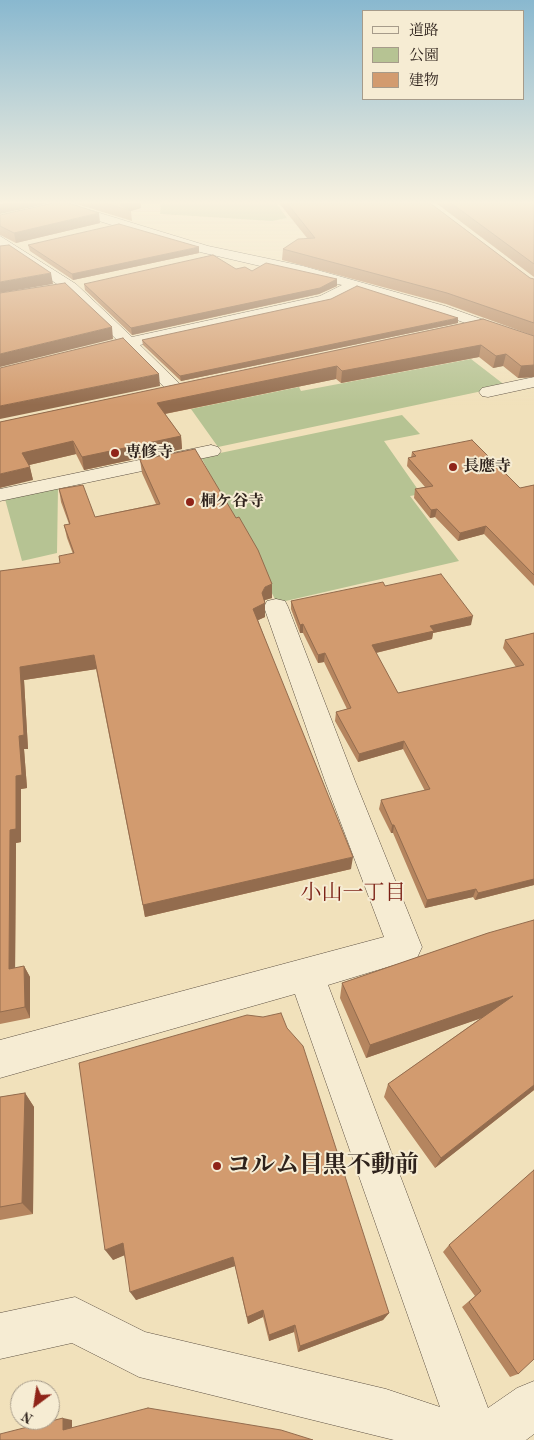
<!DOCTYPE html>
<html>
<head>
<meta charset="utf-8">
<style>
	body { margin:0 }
	#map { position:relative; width:534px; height:1440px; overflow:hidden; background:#f1e1bb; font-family:"Old Standard TT","Noto Serif JP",serif }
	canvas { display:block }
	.legend { position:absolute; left:362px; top:10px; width:162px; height:90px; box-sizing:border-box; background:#f6ecd3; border:1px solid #a69b8a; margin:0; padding:6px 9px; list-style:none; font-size:15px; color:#2e221c }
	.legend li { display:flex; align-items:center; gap:10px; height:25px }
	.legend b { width:25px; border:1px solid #a69b8a }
	.north { position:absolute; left:10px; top:1380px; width:50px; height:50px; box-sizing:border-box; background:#f6ecd3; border:1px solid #a69b8a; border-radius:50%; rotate:211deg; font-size:14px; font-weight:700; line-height:20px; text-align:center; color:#2e221c }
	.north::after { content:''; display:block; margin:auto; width:18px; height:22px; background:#8f2418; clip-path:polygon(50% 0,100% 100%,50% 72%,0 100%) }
</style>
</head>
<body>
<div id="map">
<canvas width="534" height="1440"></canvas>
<ul class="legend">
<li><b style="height:6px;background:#f6ecd3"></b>道路</li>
<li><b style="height:14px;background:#b6c393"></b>公園</li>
<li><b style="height:14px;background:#d29b6f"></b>建物</li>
</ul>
<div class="north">N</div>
</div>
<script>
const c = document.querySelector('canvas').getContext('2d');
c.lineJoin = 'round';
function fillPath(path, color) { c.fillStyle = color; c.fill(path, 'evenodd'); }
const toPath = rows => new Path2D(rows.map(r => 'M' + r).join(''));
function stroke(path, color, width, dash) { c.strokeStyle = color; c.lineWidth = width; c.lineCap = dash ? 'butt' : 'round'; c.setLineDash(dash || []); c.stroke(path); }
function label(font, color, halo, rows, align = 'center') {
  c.font = font + ' "Old Standard TT","Noto Serif JP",serif'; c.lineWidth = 4; c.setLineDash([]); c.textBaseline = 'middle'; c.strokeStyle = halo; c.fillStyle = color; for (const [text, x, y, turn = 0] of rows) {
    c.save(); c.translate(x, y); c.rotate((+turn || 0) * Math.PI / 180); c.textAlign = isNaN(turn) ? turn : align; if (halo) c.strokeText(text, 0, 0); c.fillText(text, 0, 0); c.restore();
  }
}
fillPath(toPath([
	[161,203,276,203,287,218,272,221,160,214],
	[471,359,506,386,218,447,191,409,299,387,301,391],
	[402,415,420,434,384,441,421,494,410,496,459,561,277,603,201,457],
	[58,488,57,553,22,561,5,499]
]), '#b6c393');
const minor = toPath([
	[48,203,67,203,208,246,303,266,445,306,534,338,534,348,435,312,356,289,330,302,140,345,184,388,181,392,169,392,125,348,91,356,85,354,83,351,85,348,117,340,66,290,0,246,0,236,76,284,132,337,320,296,342,285,200,252,50,206,48,203],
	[534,377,534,387,488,397,482,396,479,392,482,388,534,377],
	[211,445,218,447,221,451,218,455,0,501,0,489,211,445],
	[276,599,285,601,288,607,355,781,422,947,417,958,328,985,488,1408,517,1388,534,1381,534,1434,526,1440,394,1440,139,1377,72,1343,0,1359,0,1313,75,1297,145,1332,386,1389,440,1407,295,994,0,1078,0,1040,384,937,325,781,264,607,267,601,276,599]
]);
stroke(minor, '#5f5244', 1);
fillPath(minor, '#f6ecd3');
fillPath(toPath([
	[73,203,141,203,141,208,131,211,132,221],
	[279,203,430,203,530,278,534,279,534,336,446,304,282,260,283,249,307,238],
	[436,203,534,203,534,277],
	[0,215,100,223,16,243,0,235],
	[28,245,199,253,73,280,30,251],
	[236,269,252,271,337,286,319,294,132,335,85,290,84,284],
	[483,319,534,336,534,377,518,378,503,366,493,368,479,357,341,383,336,379,165,414,181,436,182,449,84,470,76,454,29,465,33,480,0,422],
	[458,323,181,381,143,345,142,340],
	[412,452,520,488,534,485,534,586,484,534,458,541,435,517,430,518,414,498,415,489,425,487,407,466,408,458,411,458],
	[140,460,272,598,265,600,265,617,258,620,351,869,145,917,96,669,24,680,28,749,24,749,27,788,21,789,21,842,16,843,15,968,24,966,30,977,30,1018,0,1024,0,571,60,563,73,554,67,538,64,525,69,524,61,502,59,489,95,517,156,504,142,473],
	[385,586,471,625,433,633,432,639,376,653,398,693,516,667,503,648,505,640,534,633,534,885,475,900,473,897,425,908,393,833,391,833,379,809,381,800,425,791,403,749,358,762,335,721,336,712,347,709,324,662,318,663,303,633,300,633,291,609,291,601],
	[488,933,534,1090,435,1168,384,1097,388,1084,481,1018,366,1058,340,998,342,983],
	[79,1063,389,1313,383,1320,298,1352,294,1332,269,1341,263,1317,248,1324,235,1266,136,1300,124,1255,113,1260],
	[25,1093,34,1107,33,1214,0,1220,0,1097],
	[534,1170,518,1374,510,1377,462,1307,475,1296,443,1252,449,1245]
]), '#b5855f');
fillPath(toPath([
	[5,203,47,203,46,204,0,214,0,204],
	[124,203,141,203,141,208,131,211,120,205],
	[99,213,100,223,16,243,14,233],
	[199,247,199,253,73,280,72,274],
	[51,273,53,284,0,293,0,282],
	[337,279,337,286,319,294,132,335,131,328],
	[458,318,458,323,181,381,180,376],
	[112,327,113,339,0,367,0,354],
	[481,345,479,357,341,383,342,371],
	[506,354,503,366,493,368,496,356],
	[534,365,534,377,518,378,521,366],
	[337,366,336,379,159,415,157,403],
	[159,374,160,386,0,419,0,406],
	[181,436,182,449,84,470,82,457],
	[73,441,76,454,25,466,22,453],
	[30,467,33,480,0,488,0,474],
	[437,509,435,517,430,518,431,510],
	[486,526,484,534,458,541,460,533],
	[272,584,272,598,265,600,263,604,265,603,265,617,254,622,253,609,265,587],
	[473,616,471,625,433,633,432,639,371,654,372,645,430,626],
	[303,624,303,633,300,633,300,625],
	[325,653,324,662,318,663,318,655],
	[94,655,97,669,24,680,28,749,24,749,27,788,21,789,21,842,16,843,15,980,9,969,10,830,19,736,20,667],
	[404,741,403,749,358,762,359,754],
	[392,825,394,825,393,833,391,833],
	[353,857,351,869,145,917,143,905],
	[534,879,534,885,475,900,478,893],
	[476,889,473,897,425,908,427,900],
	[24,966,30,977,30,1018,25,1007],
	[513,996,505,1010,366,1058,370,1045],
	[534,1085,534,1090,435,1168,441,1158],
	[25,1093,34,1107,33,1214,22,1203],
	[123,1243,130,1253,113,1260,105,1250],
	[233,1257,235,1266,136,1300,130,1292],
	[263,1310,263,1317,248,1324,247,1317],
	[389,1313,383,1320,298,1352,300,1346],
	[295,1325,294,1332,269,1341,269,1335],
	[63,1418,72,1420,72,1431,63,1430]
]), '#936c4e');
const building = toPath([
	[53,203,68,203,99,213,14,233,0,226,0,215,53,203],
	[105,203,124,203,120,205,131,211,105,203],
	[287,203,430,203,530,278,534,279,534,323,447,293,283,249,298,239,315,238,287,203],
	[451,203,534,203,534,264,451,203],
	[119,224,199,247,72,274,28,245,119,224],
	[9,245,51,273,0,282,0,246,9,245],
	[213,255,236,269,245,267,252,271,266,263,337,279,320,288,131,328,84,284,213,255],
	[65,283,112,327,0,354,0,293,65,283],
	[357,286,458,318,180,376,142,340,331,299,357,286],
	[483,319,534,336,534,365,521,366,506,354,496,356,481,345,342,371,337,366,157,403,181,436,82,457,73,441,22,453,30,467,0,474,0,422,483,319],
	[123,338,159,374,0,406,0,368,123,338],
	[472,440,520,488,534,485,534,575,486,526,460,533,437,509,431,510,415,489,433,486,408,458,416,456,412,452,472,440],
	[195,449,236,518,239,517,258,550,272,584,265,587,262,593,265,603,253,609,353,857,143,905,94,655,20,667,24,735,19,736,22,775,16,776,16,829,10,830,9,969,24,966,25,1007,0,1012,0,571,60,563,59,556,74,553,64,525,70,524,59,489,83,485,95,517,160,504,140,460,195,449],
	[441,574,473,616,430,626,434,631,372,645,398,693,524,665,505,640,534,633,534,879,478,893,476,889,427,900,394,825,392,825,381,800,430,789,404,741,359,754,336,712,351,708,325,653,318,655,303,624,300,625,291,601,383,582,385,586,441,574],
	[534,920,534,1085,441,1158,388,1084,513,996,370,1045,342,983,488,933,534,920],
	[281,1013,287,1028,303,1046,389,1313,300,1346,295,1325,269,1335,263,1310,247,1317,233,1257,130,1292,123,1243,105,1250,79,1063,247,1015,263,1017,281,1013],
	[25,1093,22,1203,0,1207,0,1097,25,1093],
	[534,1170,534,1359,518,1374,469,1302,481,1291,449,1245,534,1170],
	[148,1408,281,1430,313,1440,0,1440,0,1434,63,1418,63,1430,148,1408]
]);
fillPath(building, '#d29b6f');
stroke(building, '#936c4e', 1);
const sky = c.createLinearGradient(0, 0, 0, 405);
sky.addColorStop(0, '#89b8cf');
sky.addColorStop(0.5, '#f9f2e0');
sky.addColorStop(1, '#f9f2e000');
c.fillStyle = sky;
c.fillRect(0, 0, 534, 405);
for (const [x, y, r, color] of [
	[115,453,5,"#8f2418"],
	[453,467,5,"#8f2418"],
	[190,502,5,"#8f2418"],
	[217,1166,5,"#8f2418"]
]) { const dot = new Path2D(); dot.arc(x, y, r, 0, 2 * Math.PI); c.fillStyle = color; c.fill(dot); stroke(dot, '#f6ecd3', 2); }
label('bold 16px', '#2e221c', '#f6ecd3', [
	["専修寺",125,453],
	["長應寺",463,467],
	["桐ケ谷寺",200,502]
], 'left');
label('21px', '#7a1f14', '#f6ecd3', [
	["小山一丁目",353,893]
]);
label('bold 24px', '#2e221c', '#f6ecd3', [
	["コルム目黒不動前",227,1166]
], 'left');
</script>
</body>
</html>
